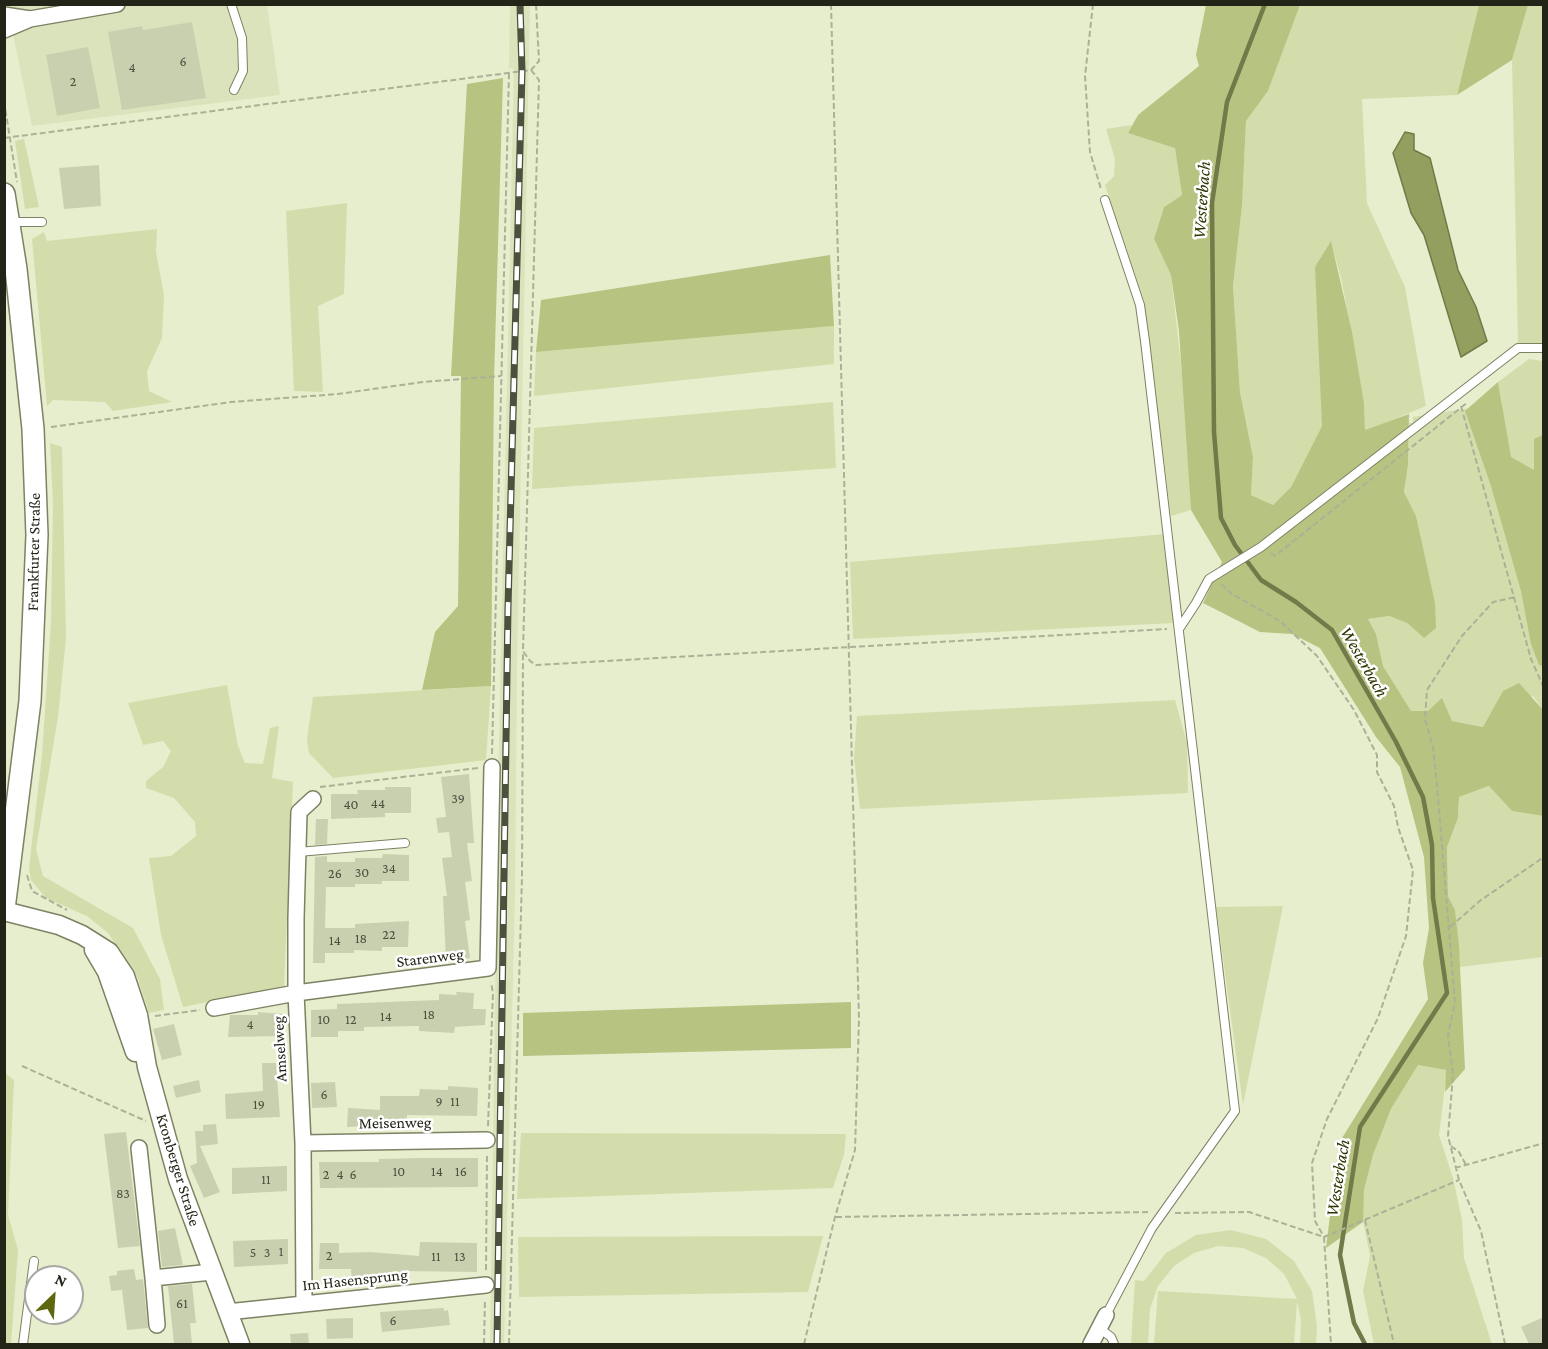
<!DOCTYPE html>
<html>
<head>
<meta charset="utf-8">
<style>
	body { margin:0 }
	#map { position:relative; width:1548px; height:1349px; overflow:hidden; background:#e6eecd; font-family:"Crimson Pro",serif }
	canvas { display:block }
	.frame { position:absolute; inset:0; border:6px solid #222418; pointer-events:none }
	.north { position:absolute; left:24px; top:1265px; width:60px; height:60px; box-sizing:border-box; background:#fff; border:2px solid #a7a7a3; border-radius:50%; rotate:25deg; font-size:16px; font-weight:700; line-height:24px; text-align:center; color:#222418 }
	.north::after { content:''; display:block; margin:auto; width:21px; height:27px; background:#5d680e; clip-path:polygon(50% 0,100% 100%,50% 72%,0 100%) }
</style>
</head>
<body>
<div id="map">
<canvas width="1548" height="1349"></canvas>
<div class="frame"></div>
<div class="north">N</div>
</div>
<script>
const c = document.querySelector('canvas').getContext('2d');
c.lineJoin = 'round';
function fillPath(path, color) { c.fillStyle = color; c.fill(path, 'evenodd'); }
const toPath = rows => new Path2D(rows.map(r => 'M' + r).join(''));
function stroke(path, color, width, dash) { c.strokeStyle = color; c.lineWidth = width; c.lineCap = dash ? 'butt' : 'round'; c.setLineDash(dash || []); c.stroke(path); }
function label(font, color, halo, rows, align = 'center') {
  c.font = font + ' "Crimson Pro",serif'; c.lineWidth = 5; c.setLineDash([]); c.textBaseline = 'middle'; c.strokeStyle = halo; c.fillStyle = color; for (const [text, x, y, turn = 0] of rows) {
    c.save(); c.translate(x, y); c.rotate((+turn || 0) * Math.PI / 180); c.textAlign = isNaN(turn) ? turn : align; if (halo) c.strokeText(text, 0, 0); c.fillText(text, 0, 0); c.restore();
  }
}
fillPath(toPath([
	[530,4,517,664,515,895,504,1344,490,1344,499,737,514,69,509,68,510,5],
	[7,5,267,5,280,95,32,126]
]), '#dae3bb');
fillPath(toPath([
	[1300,5,1479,5,1457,95,1362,99,1367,203,1405,287,1426,406,1365,431,1364,403,1342,282,1331,242,1322,426,1291,487,1273,505,1251,495,1253,457,1240,392,1233,286,1242,206,1246,121,1268,91],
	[1528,5,1543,5,1543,344,1518,343,1512,60],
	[1132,125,1128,133,1175,147,1182,195,1164,207,1154,239,1171,275,1186,409,1191,510,1171,516,1144,301,1105,185,1114,176,1115,159,1106,129],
	[24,139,39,207,25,209,15,141],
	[347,203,344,294,318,306,323,392,294,391,286,211],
	[157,229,156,252,164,295,162,338,147,371,149,391,172,402,113,411,105,402,53,400,47,406,32,239,44,232,47,241],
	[834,326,834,364,534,396,536,352],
	[1529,359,1543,361,1543,710,1533,696,1491,713,1483,727,1452,721,1428,711,1411,712,1383,666,1376,634,1368,619,1389,616,1407,623,1424,638,1416,516,1404,492,1408,465,1409,423,1413,423,1413,417,1502,403,1498,382],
	[833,402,836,468,532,489,534,428],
	[50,443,62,447,66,638,58,717,36,849,43,876,133,928,160,979,164,1010,149,1013,137,976,108,933,87,916,46,898,31,880,29,868,42,755,51,622,53,503],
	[1165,534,1174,623,853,639,850,562],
	[227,685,238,746,245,763,263,764,270,728,279,726,272,778,293,782,284,986,183,1007,161,935,149,858,171,856,196,836,195,822,174,798,146,788,146,781,163,767,171,751,163,741,143,745,128,703],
	[491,686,486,760,333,778,309,753,307,739,313,697],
	[1175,700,1187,743,1188,793,860,809,854,758,857,716],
	[1490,786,1512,811,1543,816,1543,957,1460,967,1455,910,1448,896,1447,847,1458,818,1459,797],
	[1283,906,1243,1105,1216,907],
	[1418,1065,1447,1070,1439,1135,1453,1178,1462,1220,1464,1258,1492,1344,1374,1344,1363,1291,1370,1256,1362,1216,1364,1190,1373,1155,1391,1109],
	[5,1073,14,1080,8,1215,18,1250,11,1344,4,1344],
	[521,1133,846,1134,844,1155,833,1188,517,1199],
	[1231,1230,1266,1239,1294,1261,1312,1291,1317,1326,1316,1344,1300,1344,1301,1320,1297,1302,1294,1344,1154,1344,1158,1291,1297,1299,1284,1274,1266,1258,1243,1248,1218,1246,1194,1253,1174,1266,1158,1286,1150,1309,1148,1344,1131,1344,1135,1280,1144,1281,1166,1253,1196,1235],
	[823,1236,808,1292,519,1297,518,1237]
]), '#d3ddab');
fillPath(toPath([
	[1206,5,1300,5,1268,91,1246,121,1242,206,1233,286,1240,392,1253,457,1251,495,1273,505,1291,487,1322,426,1315,267,1331,241,1352,332,1364,403,1365,430,1409,414,1408,465,1404,492,1416,516,1435,603,1436,628,1424,638,1407,623,1389,616,1368,619,1376,634,1383,666,1411,711,1428,711,1442,698,1452,721,1483,727,1503,691,1519,683,1543,710,1543,816,1512,811,1489,786,1459,797,1458,818,1447,847,1448,896,1455,910,1459,946,1465,1069,1445,1092,1446,1070,1418,1065,1391,1109,1373,1155,1364,1190,1363,1222,1326,1248,1339,1143,1428,999,1423,963,1429,928,1424,857,1400,767,1376,737,1320,648,1292,634,1260,632,1203,603,1222,562,1191,510,1179,331,1171,275,1154,239,1164,207,1182,195,1175,148,1128,133,1138,115,1199,66,1196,55],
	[1479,5,1528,5,1512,60,1457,95],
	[503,78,494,380,491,686,422,690,435,632,458,606,461,376,451,376,467,84],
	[830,255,834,326,536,352,541,300],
	[1498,382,1511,457,1534,470,1534,439,1543,435,1543,666,1539,665,1531,644,1521,591,1491,486,1465,411],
	[851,1002,851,1048,523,1056,523,1013]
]), '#b7c381');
const water = toPath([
	[1405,132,1414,134,1414,150,1430,158,1458,270,1476,307,1487,341,1461,357,1424,235,1411,213,1393,153,1405,132]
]);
fillPath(water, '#939f5e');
stroke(water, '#717a49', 1.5);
stroke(toPath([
	[1265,4,1227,102,1212,203,1214,432,1221,518,1235,545,1261,580,1296,602,1332,630,1396,742,1423,797,1432,845,1433,898,1447,993,1360,1127,1340,1255,1354,1323,1365,1344]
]), '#717a49', 4.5);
fillPath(toPath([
	[192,22,206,98,122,110,108,32,142,26,143,30],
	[88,47,100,108,57,116,46,55],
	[99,165,101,206,64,209,59,168],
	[469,774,474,843,467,843,472,881,465,882,470,920,465,921,470,958,446,961,443,896,447,896,442,858,452,857,449,832,438,833,436,818,446,817,441,777],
	[385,787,411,787,411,813,385,813,385,817,331,819,331,794,358,794,357,790,385,790],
	[316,819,328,819,327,844,315,845],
	[383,854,409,855,409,881,382,881,382,884,355,884,355,887,326,887,325,928,355,928,355,924,409,921,408,947,382,947,382,951,354,950,354,953,325,953,325,963,313,963,315,857,327,856,327,862,355,862,355,858,382,858],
	[456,992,474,993,473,1009,486,1009,485,1025,455,1027,454,1033,419,1031,419,1026,364,1027,364,1031,338,1031,338,1037,311,1037,311,1010,337,1009,337,1004,439,1000,439,994,457,995],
	[258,1012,283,1014,283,1036,228,1037,230,1015,258,1015],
	[174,1024,182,1055,162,1060,153,1029],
	[262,1063,276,1063,280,1117,226,1119,225,1094,263,1091],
	[199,1080,201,1092,176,1098,173,1086],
	[335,1082,337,1107,312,1108,311,1083],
	[448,1086,478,1088,477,1116,407,1115,407,1124,347,1127,348,1108,380,1110,380,1096,419,1096,420,1089,448,1090],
	[216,1124,218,1144,200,1146,220,1192,204,1198,190,1166,197,1163,195,1131,203,1131,203,1125],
	[126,1132,140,1246,118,1248,104,1134],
	[421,1158,478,1158,478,1187,320,1188,319,1162,379,1162,379,1159],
	[287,1166,287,1191,232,1194,232,1168],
	[175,1228,183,1265,162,1267,158,1231],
	[288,1239,288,1264,234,1267,233,1241],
	[420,1242,477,1243,477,1272,403,1271,403,1280,352,1281,351,1269,319,1269,320,1243,339,1243,339,1253,370,1252,419,1256],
	[134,1269,136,1280,143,1279,148,1328,127,1330,122,1290,111,1291,109,1276,117,1275,117,1271],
	[192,1284,196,1323,190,1323,192,1344,174,1344,168,1286],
	[444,1308,444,1311,448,1310,450,1325,382,1332,380,1312],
	[1544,1317,1544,1344,1529,1344,1521,1327],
	[353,1318,353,1338,327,1339,326,1319],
	[308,1333,309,1344,291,1344,290,1334]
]), '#c9d0b0');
const service = toPath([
	[231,4,242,38,243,71,234,90],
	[1105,200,1140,305,1145,341,1235,1111,1152,1228,1106,1315],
	[11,222,42,222],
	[1179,629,1196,603,1209,579,1261,547,1518,348,1544,348],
	[298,852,405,843],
	[1099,1328,1111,1337,1114,1344],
	[23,1344,34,1261]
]);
const minor = toPath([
	[4,15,30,19],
	[4,30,30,19,117,4],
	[214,1008,296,993,488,968,492,767],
	[303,1143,487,1140],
	[139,1148,153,1278],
	[304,1304,303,1143,296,993,296,918,299,812,313,799],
	[227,1312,486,1285],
	[157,1325,153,1278,212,1272],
	[1091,1344,1106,1315]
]);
const tertiary = toPath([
	[4,911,59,925,82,935,109,952,125,976,138,1015,147,1067,178,1179,240,1344],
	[94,950,107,972,135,1052]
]);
const secondary = toPath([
	[4,194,16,269,33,429,37,535,30,701,4,909]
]);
stroke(service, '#7c8264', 10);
stroke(minor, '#7c8264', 18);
stroke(tertiary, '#7c8264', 21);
stroke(secondary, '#7c8264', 24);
stroke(toPath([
	[1093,4,1085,76,1090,152,1101,189],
	[531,70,539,80,523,651,530,661,536,665,1167,629],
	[4,101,17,182],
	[4,138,531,70,539,61,536,4],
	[1461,406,1531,659,1544,688],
	[51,427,231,402,338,394,423,382,501,376],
	[1271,553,1275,556,1468,402],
	[1221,584,1232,594,1280,621,1317,656,1354,710,1377,755,1377,772,1394,806,1398,827,1413,870,1406,936,1378,1018,1327,1119,1312,1163,1315,1221,1324,1237,1459,1180],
	[492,754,509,73],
	[320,787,478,768],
	[27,875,32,891,67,910],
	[1450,927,1481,900,1544,857],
	[155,1016,200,1010],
	[22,1066,146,1121],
	[488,1126,493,993,491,982],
	[1451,1146,1459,1152,1466,1165],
	[1455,1168,1544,1143],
	[1175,1213,1249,1212,1324,1237,1331,1344],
	[836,1217,1151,1212],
	[1365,1220,1394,1344],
	[486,1270,487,1155],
	[484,1344,485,1299],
	[509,1344,522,877,523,651],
	[804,1344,835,1217,855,1150,859,1019,831,4],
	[1505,1344,1481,1231,1459,1180,1448,1136,1453,1075,1448,1035,1455,1003,1437,785,1433,747,1425,719,1427,690,1462,636,1493,602,1515,597]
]), '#abb197', 2, [6, 3]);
stroke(service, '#fff', 8);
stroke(minor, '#fff', 15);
stroke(tertiary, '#fff', 18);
stroke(secondary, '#fff', 21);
const rail = toPath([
	[497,1344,508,607,522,71,520,4]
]);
stroke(rail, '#4c503f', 7);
stroke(rail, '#fff', 4.5, [14]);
label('14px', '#4c4f3e', null, [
	["6",183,62],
	["4",132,68],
	["2",73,82],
	["39",458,799],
	["44",378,804],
	["40",351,805],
	["34",389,869],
	["30",362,873],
	["26",335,874],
	["22",389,935],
	["18",361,939],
	["14",335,941],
	["18",429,1015],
	["14",386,1017],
	["10",324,1020],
	["12",351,1020],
	["4",250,1025],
	["6",324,1095],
	["9",439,1102],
	["11",455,1102],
	["19",259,1105],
	["10",399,1172],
	["14",437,1172],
	["16",461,1172],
	["2",326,1175],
	["4",340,1175],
	["6",353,1175],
	["11",266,1180],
	["83",123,1194],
	["1",281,1252],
	["5",253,1253],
	["3",267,1253],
	["2",329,1256],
	["11",436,1257],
	["13",460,1257],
	["61",182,1304],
	["6",393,1321]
]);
label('16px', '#222418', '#fff', [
	["Frankfurter Straße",34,552,-89],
	["Starenweg",430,958,-7],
	["Amselweg",280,1049,-93],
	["Meisenweg",395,1123,-1],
	["Kronberger Straße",178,1170,73],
	["Im Hasensprung",355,1280,-6]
]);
label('italic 18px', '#2e3400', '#fff', [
	["Westerbach",1202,200,-86],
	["Westerbach",1364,662,60],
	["Westerbach",1338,1178,-81]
]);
</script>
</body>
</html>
